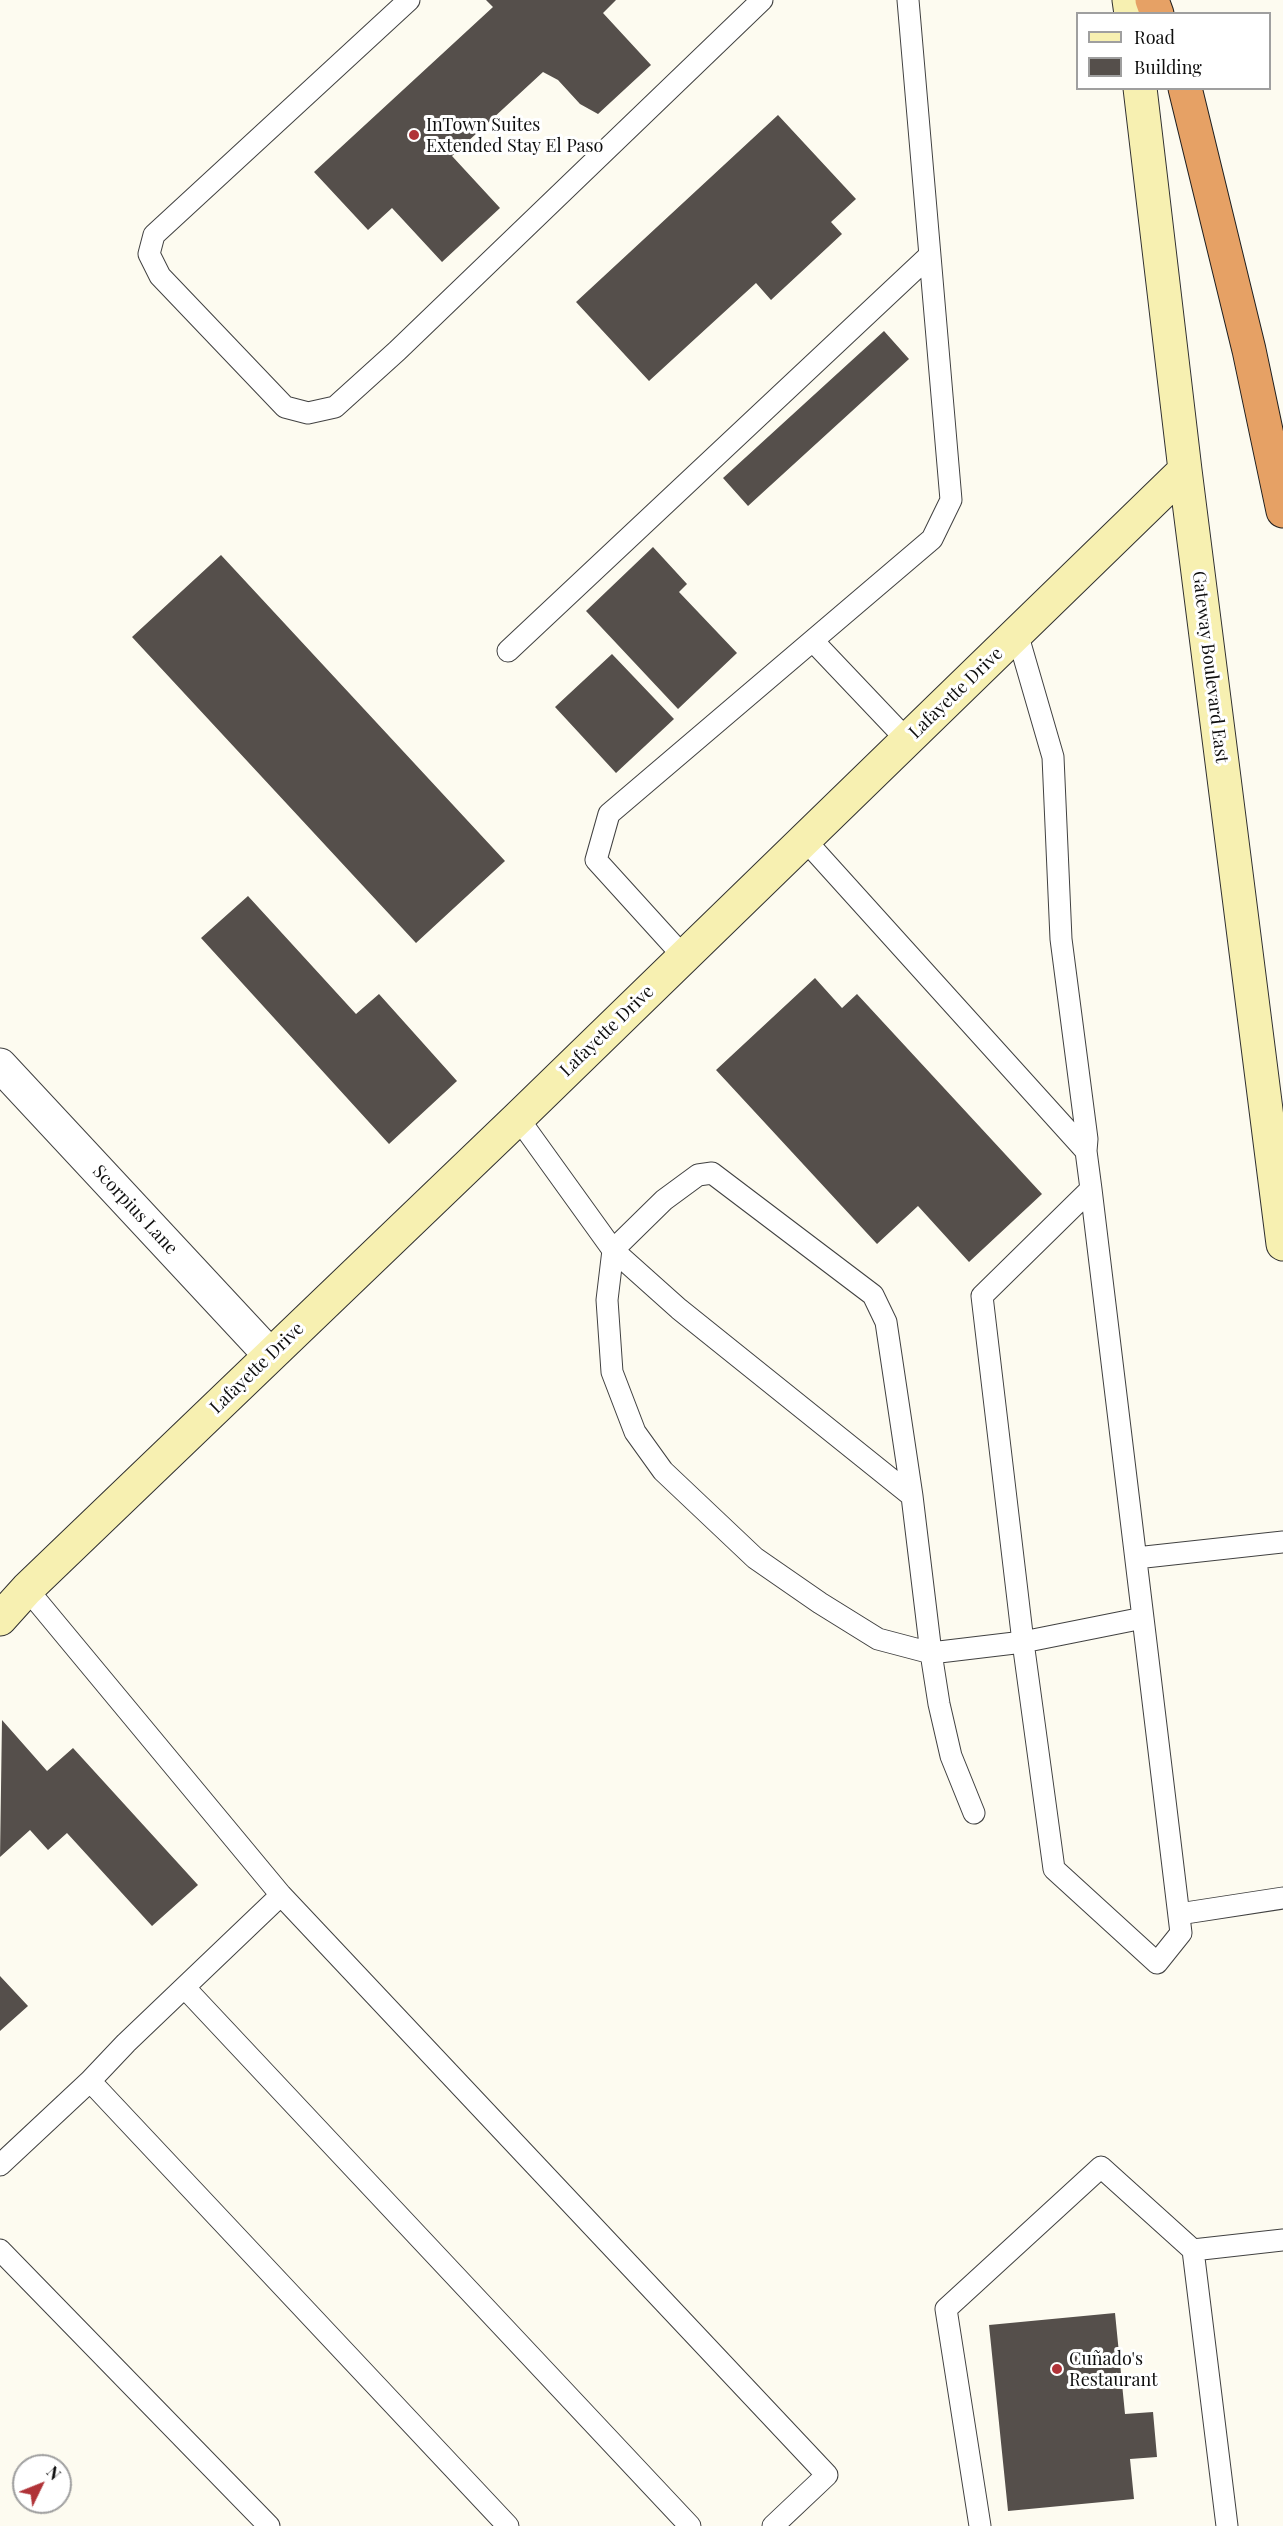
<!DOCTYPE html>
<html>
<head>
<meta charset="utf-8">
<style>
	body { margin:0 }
	#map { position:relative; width:1283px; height:2526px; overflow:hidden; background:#fdfbf0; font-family:"Playfair Display",serif }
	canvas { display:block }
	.legend { position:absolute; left:1076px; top:12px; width:195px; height:78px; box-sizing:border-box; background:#fff; border:2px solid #9f9f9f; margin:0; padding:8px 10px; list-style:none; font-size:18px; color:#0e0e0e }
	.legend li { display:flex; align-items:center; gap:12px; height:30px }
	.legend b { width:30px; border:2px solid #9f9f9f }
	.north { position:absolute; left:12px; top:2454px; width:60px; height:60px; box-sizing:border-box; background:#fff; border:2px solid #9f9f9f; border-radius:50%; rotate:47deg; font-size:16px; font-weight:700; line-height:24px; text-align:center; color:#0e0e0e }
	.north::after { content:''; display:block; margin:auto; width:21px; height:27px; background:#b03338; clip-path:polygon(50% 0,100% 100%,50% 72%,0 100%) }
</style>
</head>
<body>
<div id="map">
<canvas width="1283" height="2526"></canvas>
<ul class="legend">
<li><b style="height:8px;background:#f7f0b1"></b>Road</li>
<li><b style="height:16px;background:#554f4b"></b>Building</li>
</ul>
<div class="north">N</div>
</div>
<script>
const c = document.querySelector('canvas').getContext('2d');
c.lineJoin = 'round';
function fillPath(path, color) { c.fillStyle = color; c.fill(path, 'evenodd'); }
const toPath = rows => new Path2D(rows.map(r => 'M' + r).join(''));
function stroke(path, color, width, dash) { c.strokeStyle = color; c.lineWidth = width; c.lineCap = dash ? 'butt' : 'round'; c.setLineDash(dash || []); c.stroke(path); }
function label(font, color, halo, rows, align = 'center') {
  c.font = font + ' "Playfair Display",serif'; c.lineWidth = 6; c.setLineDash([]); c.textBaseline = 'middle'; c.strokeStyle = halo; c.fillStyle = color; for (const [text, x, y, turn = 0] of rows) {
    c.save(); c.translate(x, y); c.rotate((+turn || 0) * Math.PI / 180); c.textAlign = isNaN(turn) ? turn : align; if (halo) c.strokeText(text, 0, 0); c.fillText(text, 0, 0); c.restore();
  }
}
fillPath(toPath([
	[486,0,616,0,603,13,651,65,598,114,580,104,558,80,543,72,452,156,500,208,442,262,392,208,368,230,314,172,493,7],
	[778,115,856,199,831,222,842,234,771,300,756,283,649,381,576,302],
	[884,331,909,359,748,506,723,478],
	[653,547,687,584,679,592,737,653,678,709,586,611],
	[221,555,505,861,416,943,132,637],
	[612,654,674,719,616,773,555,707],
	[248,896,356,1014,379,994,457,1081,389,1144,201,938],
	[815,978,842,1008,857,994,1042,1194,969,1262,918,1206,877,1244,716,1070],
	[2,1720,47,1771,73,1748,198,1885,152,1926,67,1833,48,1850,30,1830,0,1857],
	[0,1976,28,2006,0,2031],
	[1115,2313,1125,2414,1153,2412,1157,2457,1130,2459,1134,2499,1008,2511,989,2325]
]), '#554f4b');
const lane = toPath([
	[409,0,154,235,149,254,160,276,285,407,308,413,335,407,397,351,762,0],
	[1017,633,1053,757,1061,939,1087,1139,1086,1151,1091,1189,1143,1618,1181,1933,1157,1963,1054,1869,1023,1642,982,1296,1091,1189],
	[813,641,907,740],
	[508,651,929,256],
	[805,840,1086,1151],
	[684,957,596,860,609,814,932,539,951,500,908,0],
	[518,1118,613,1250,664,1200,698,1175,712,1173,873,1295,886,1322,912,1496,931,1653,1023,1642,1143,1618],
	[613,1250,607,1300,612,1372,635,1432,663,1471,755,1558,820,1603,878,1639,931,1653,939,1704,951,1756,974,1813],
	[613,1250,679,1309,912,1496],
	[1136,1558,1283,1542],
	[27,1589,281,1895,827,2475,773,2526],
	[281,1895,126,2043,90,2081,508,2526],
	[1179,1914,1283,1898],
	[185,1988,690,2526],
	[0,2165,90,2081],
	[0,2250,269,2526],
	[980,2526,946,2309,1101,2167,1193,2250],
	[1227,2526,1193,2250,1283,2240]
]);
const street = toPath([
	[0,1065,270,1355]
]);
const secondary = toPath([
	[1129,0,1131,14],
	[1140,88,1185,470,1283,1244],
	[0,1619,27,1589,518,1118,1185,470]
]);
const highway = toPath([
	[1152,0,1157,14],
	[1185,88,1249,350,1283,511]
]);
stroke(lane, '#414141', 23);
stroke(street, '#414141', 35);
stroke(secondary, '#303030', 35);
stroke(highway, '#1f1f1f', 35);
stroke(lane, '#fff', 21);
stroke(street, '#fff', 33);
stroke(secondary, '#f7f0b1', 33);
stroke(highway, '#e6a165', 33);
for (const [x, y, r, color] of [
	[414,135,6,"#b03338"],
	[1057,2369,6,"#b03338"]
]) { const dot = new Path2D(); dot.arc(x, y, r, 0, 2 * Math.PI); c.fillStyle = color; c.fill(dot); stroke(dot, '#fff', 2); }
label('18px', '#0e0e0e', '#fff', [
	["InTown Suites",426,125],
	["Extended Stay El Paso",426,146],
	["Cuñado's",1069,2359],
	["Restaurant",1069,2380]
], 'left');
label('18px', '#0e0e0e', '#fff', [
	["Gateway Boulevard East",1210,667,83],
	["Lafayette Drive",956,693,-44],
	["Lafayette Drive",607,1031,-44],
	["Scorpius Lane",135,1210,47],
	["Lafayette Drive",257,1368,-44]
]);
</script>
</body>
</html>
